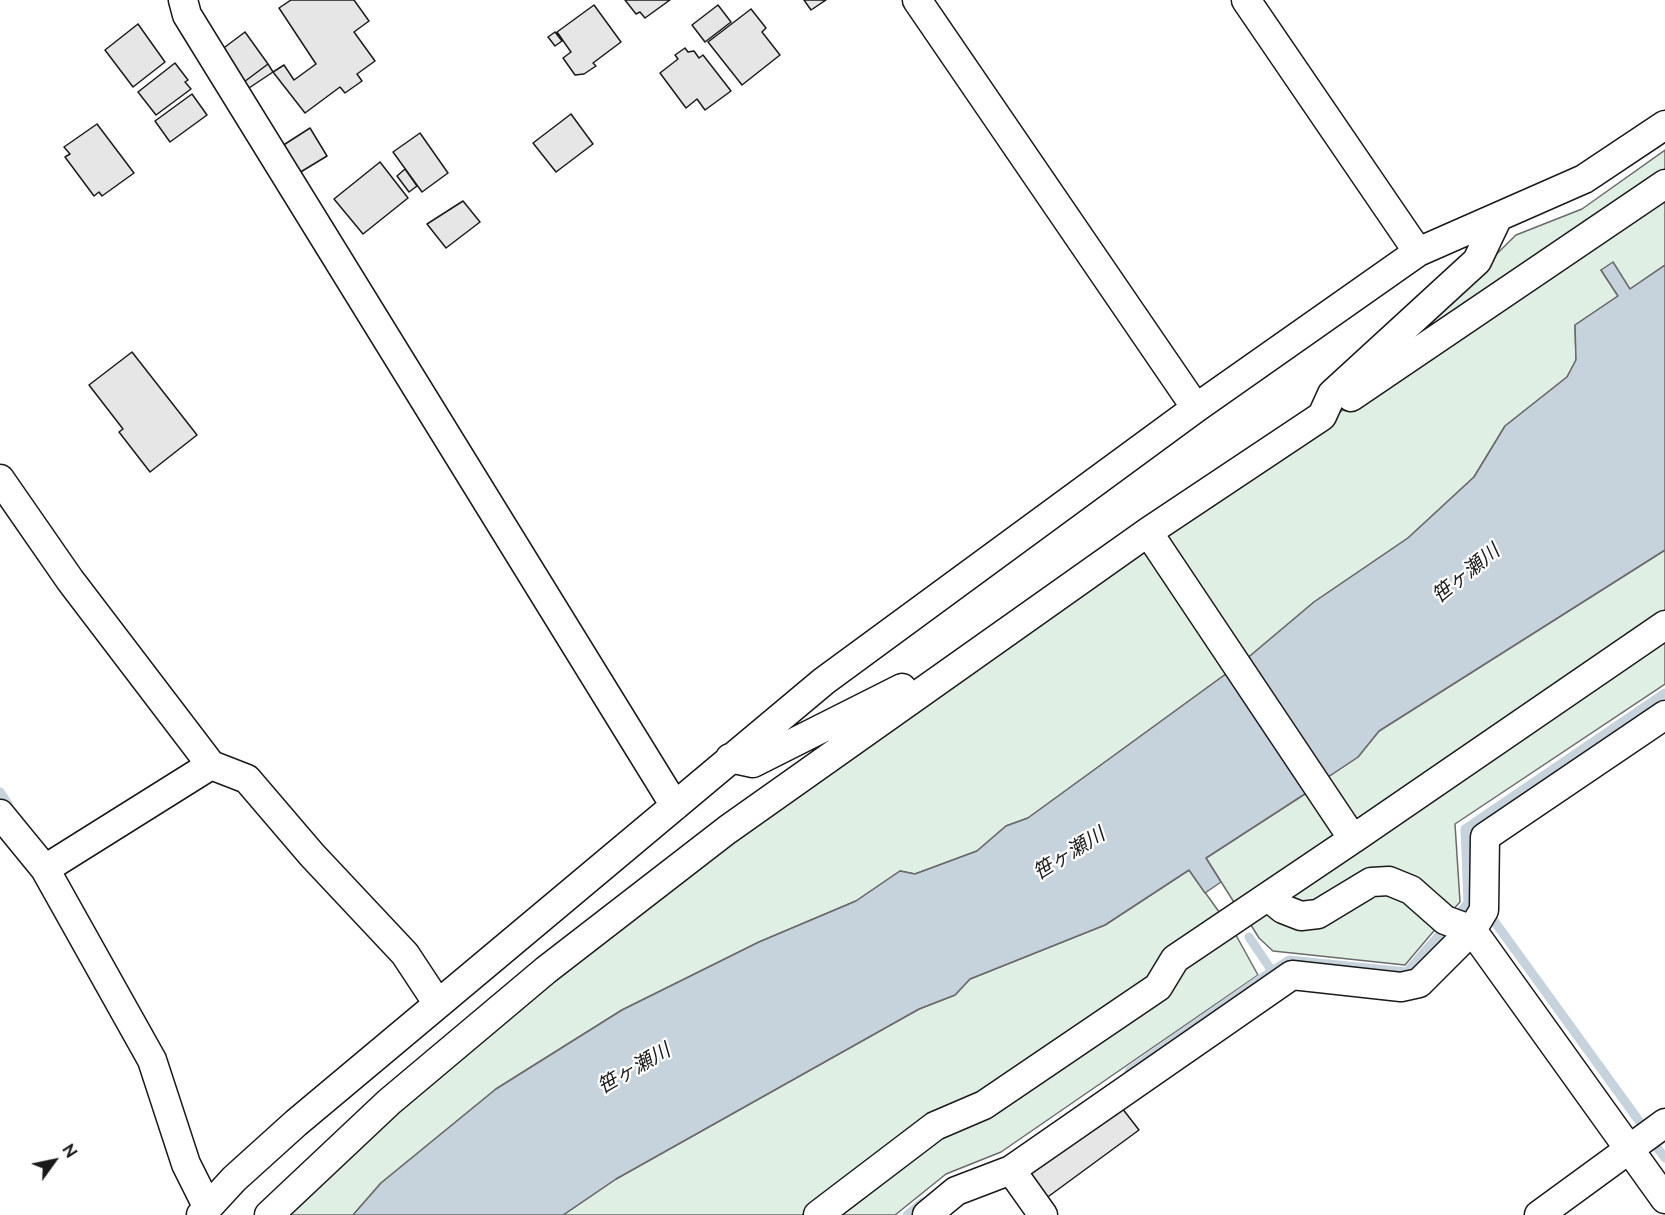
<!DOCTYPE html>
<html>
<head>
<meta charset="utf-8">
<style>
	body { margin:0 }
	#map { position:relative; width:1665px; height:1215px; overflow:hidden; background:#fff; font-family:Raleway,sans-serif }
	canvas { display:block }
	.north { position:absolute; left:24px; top:1131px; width:60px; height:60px; -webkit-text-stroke:4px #fff; paint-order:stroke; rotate:57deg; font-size:16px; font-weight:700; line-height:24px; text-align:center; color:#1a1a1a }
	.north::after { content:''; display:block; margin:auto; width:21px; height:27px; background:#1a1a1a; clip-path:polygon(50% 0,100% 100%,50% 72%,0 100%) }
</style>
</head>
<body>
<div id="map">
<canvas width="1665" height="1215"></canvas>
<div class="north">N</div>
</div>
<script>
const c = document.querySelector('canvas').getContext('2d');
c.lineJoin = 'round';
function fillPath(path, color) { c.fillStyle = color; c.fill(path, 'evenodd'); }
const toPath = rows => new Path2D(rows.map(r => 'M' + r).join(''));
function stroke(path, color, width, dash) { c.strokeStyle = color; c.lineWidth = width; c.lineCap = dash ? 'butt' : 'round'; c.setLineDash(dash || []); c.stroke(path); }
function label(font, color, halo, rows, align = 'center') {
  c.font = font + ' Raleway,"Noto Sans JP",sans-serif'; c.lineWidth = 4.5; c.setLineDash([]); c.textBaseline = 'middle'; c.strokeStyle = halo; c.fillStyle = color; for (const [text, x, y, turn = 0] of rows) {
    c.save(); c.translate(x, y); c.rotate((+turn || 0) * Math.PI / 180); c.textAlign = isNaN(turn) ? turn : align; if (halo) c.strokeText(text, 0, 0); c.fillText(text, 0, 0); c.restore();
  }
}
const green = toPath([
	[1665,150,1665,177,1374,374,1516,235,1582,209,1665,150],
	[1665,193,1665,265,1630,289,1601,270,1618,296,1575,325,1576,360,1567,377,1505,426,1474,477,1408,538,1314,602,1244,661,1159,534,1665,193],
	[1145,544,1230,671,1028,818,1006,826,977,851,915,874,900,871,856,901,759,942,622,1010,496,1089,381,1183,353,1215,283,1215,395,1109,731,836,1145,544],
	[1665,550,1665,617,1353,828,1322,781,1358,757,1379,731,1665,550],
	[1665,636,1665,684,1455,824,1460,902,1450,913,1414,884,1306,907,1284,895,1665,636],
	[1311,790,1342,837,1237,907,1206,858,1311,790],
	[1189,870,1222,916,1151,983,807,1215,563,1215,616,1179,919,1009,955,995,970,979,1105,925,1189,870],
	[1390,890,1438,926,1405,965,1273,951,1259,938,1246,917,1390,890],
	[1232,928,1258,975,1001,1152,946,1174,895,1215,831,1215,1232,928]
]);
fillPath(green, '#e0efe3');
stroke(green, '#6a6a6a', 1.5);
const water = toPath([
	[1613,262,1630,289,1665,265,1665,550,1379,731,1358,757,1322,781,1244,661,1314,602,1408,538,1474,477,1505,426,1567,377,1576,360,1575,325,1618,296,1601,270,1613,262],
	[1230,671,1311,790,1206,858,1221,882,1205,893,1189,870,1105,925,970,979,955,995,919,1009,616,1179,563,1215,353,1215,381,1183,496,1089,622,1010,759,942,856,901,900,871,915,874,977,851,1006,826,1028,818,1230,671]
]);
fillPath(water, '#c6d2dc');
stroke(water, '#6a6a6a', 1.5);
stroke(toPath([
	[0,792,8,804,2,808],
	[1458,915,1468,903,1465,829,1665,693],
	[1492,918,1642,1125],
	[1249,937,1272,971,1289,960,1407,972,1441,933],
	[1129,1071,1272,971],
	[1656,1146,1665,1158],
	[907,1215,923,1202]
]), '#c6d2dc', 9);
const building = toPath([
	[291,0,354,0,369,21,354,32,375,61,357,74,362,81,345,93,340,87,305,113,273,72,284,65,294,80,316,64,279,8,291,0],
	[625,0,670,0,645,18,640,12,636,14,625,0],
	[804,0,826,0,811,10,804,0],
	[594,5,621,42,593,63,596,66,584,74,575,75,563,58,571,52,557,32,594,5],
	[718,5,731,22,705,42,692,25,718,5],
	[751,9,766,28,762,32,780,55,742,85,708,42,751,9],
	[138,24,165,62,133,87,105,50,138,24],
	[245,32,268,64,244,82,221,50,245,32],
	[555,32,562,41,555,46,548,37,555,32],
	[685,48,688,52,694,51,699,58,703,55,731,91,705,110,697,99,686,108,660,73,678,59,675,55,685,48],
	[175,63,188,80,185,82,191,89,156,115,138,92,175,63],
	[268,64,273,72,249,88,244,82,268,64],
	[192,94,207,115,170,142,155,121,192,94],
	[571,114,593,144,556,172,533,143,571,114],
	[97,124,134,173,102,196,99,192,94,196,65,157,70,154,64,147,97,124],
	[310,128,327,156,299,173,282,146,310,128],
	[420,133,448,173,422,192,393,152,420,133],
	[380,162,408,198,363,234,334,199,380,162],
	[405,169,417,186,409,192,397,176,405,169],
	[463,201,480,222,446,248,427,224,463,201],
	[132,352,197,435,150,472,119,432,123,429,89,385,132,352],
	[1122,1108,1139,1130,1045,1199,1028,1176,1122,1108]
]);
fillPath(building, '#e6e6e6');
stroke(building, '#1a1a1a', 1.5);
const minor = toPath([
	[183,0,187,15,675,806],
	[917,0,1196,408],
	[1246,0,1418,252],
	[1351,397,1665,184],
	[0,479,70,580,211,765],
	[730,758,753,763,902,688],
	[0,814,45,869,152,1060,186,1164,208,1208],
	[1353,839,1665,625],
	[45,869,211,765,247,779,312,855,405,954,438,1004],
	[1268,897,1283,909,1301,916,1318,914,1371,882,1389,881,1411,890,1445,920,1472,930,1665,1199],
	[1011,1170,1043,1215],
	[201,1215,234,1179,296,1123,824,681,1196,408,1418,252,1584,179,1665,125],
	[269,1215,389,1102,546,970,727,830,1148,532,1322,416,1332,394,1477,261,1497,219],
	[818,1215,935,1126,984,1105,1158,987,1175,959,1353,839,1148,532],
	[927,1215,956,1191,1011,1170,1292,975,1401,987,1419,983,1472,930,1484,910,1485,837,1665,715],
	[1539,1215,1665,1123]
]);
stroke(minor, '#1a1a1a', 31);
stroke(minor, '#fff', 28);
label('italic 20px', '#1a1a1a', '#fff', [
	["笹ヶ瀬川",1466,574,-39],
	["笹ヶ瀬川",1069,854,-32],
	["笹ヶ瀬川",634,1069,-30]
]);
</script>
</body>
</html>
